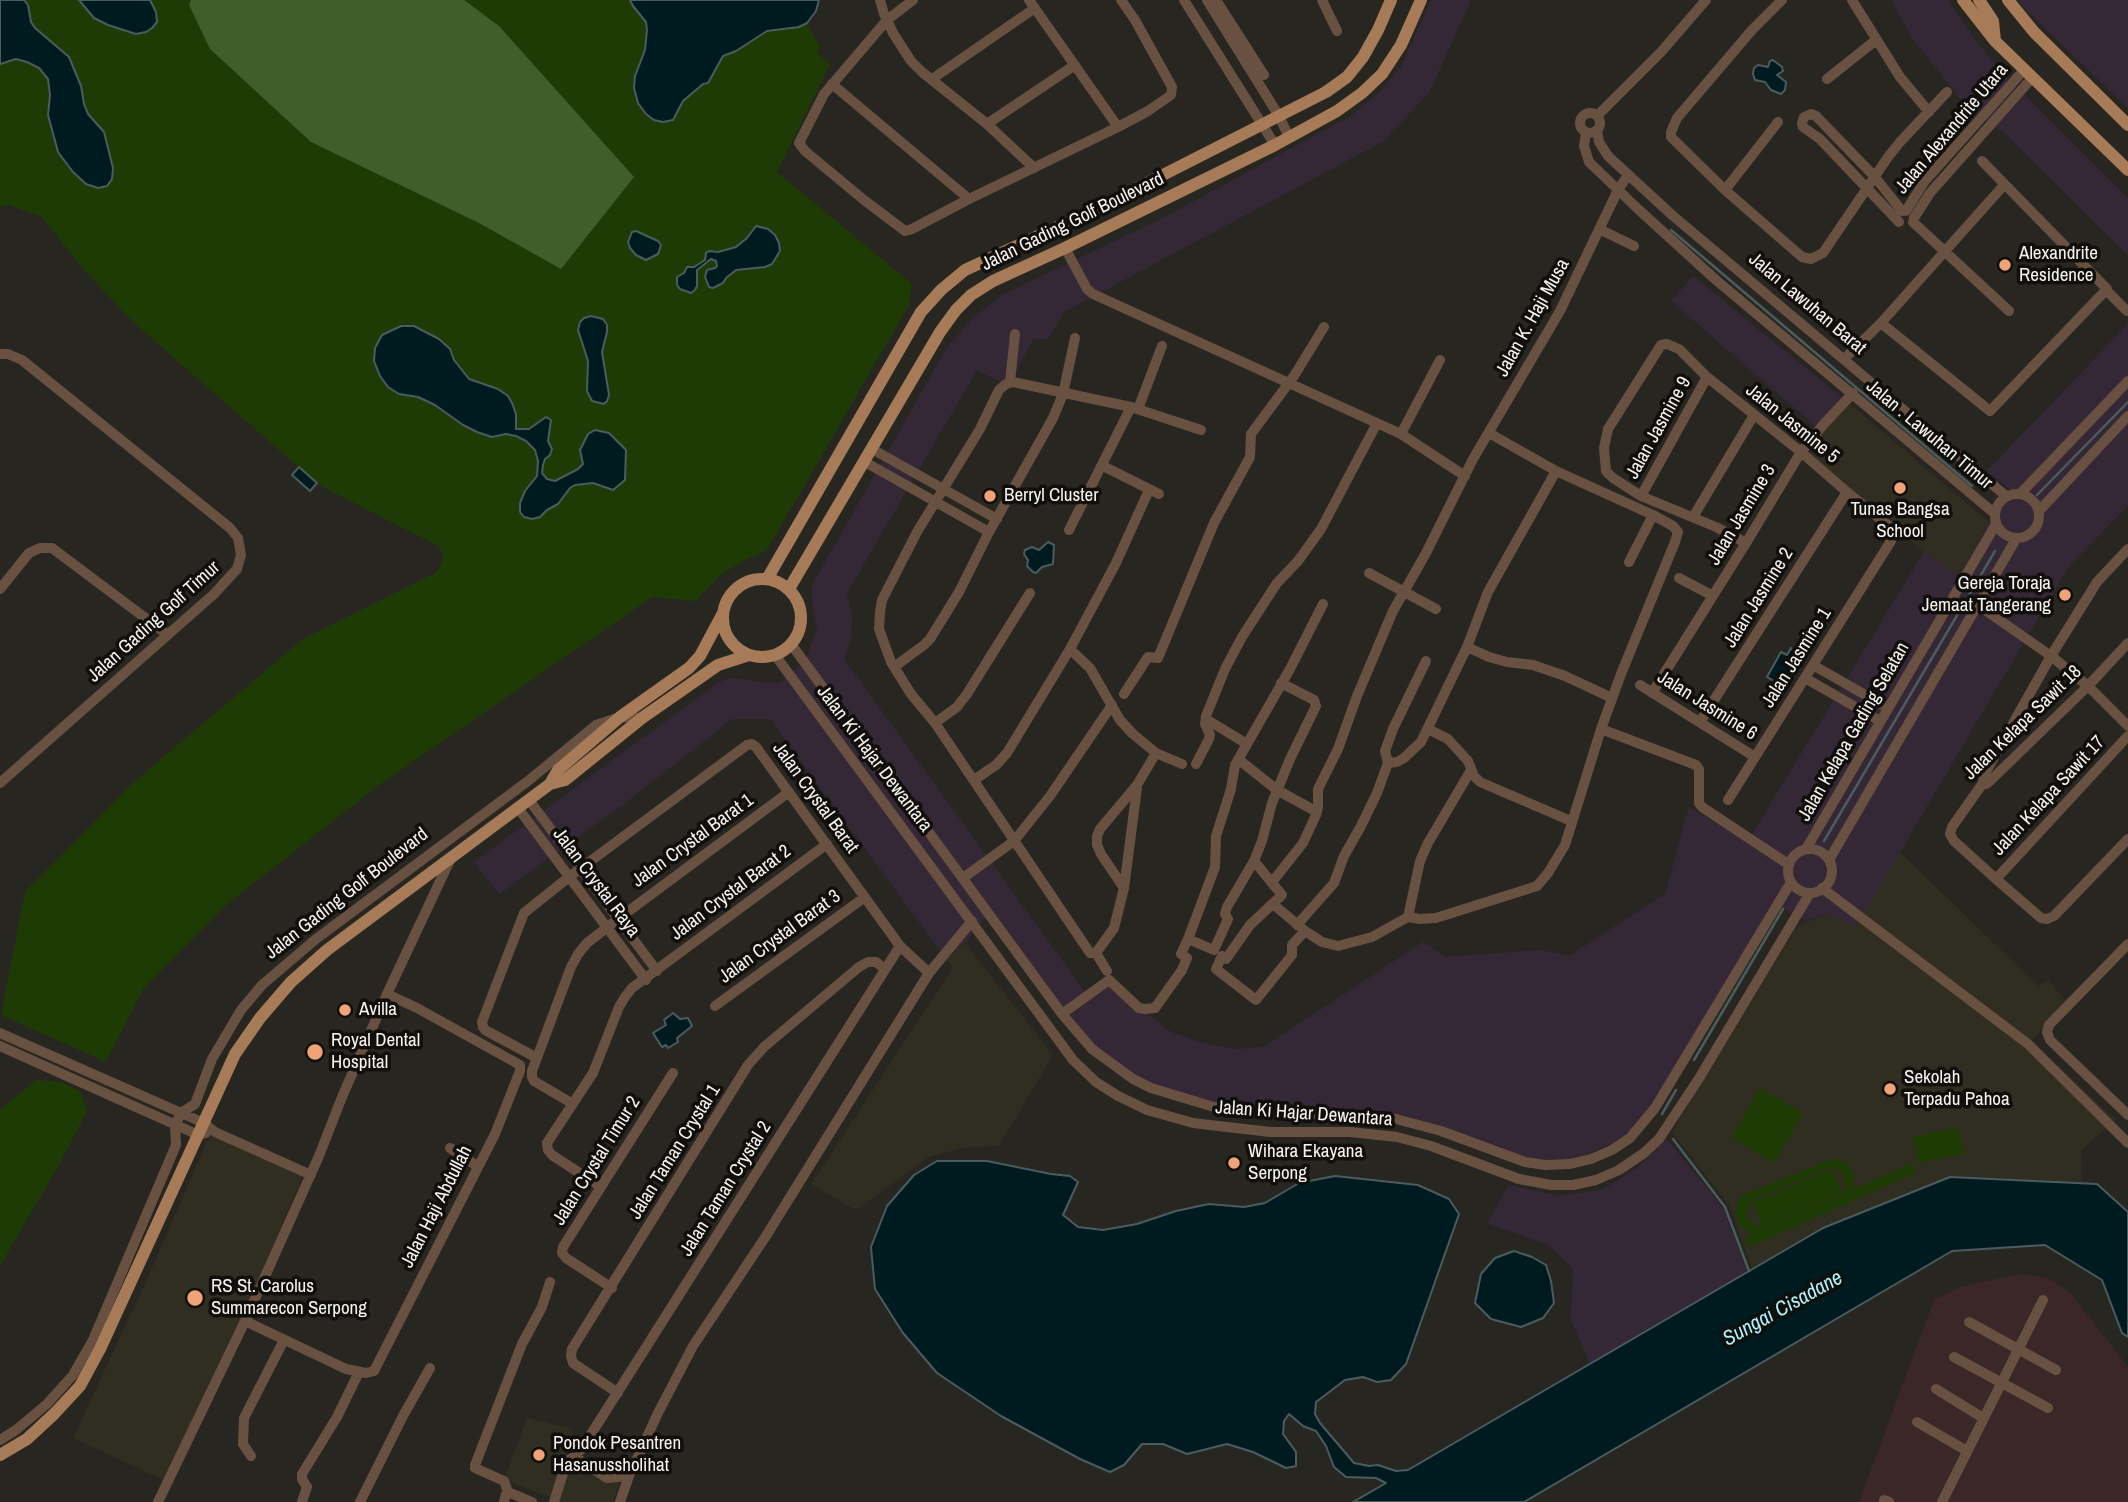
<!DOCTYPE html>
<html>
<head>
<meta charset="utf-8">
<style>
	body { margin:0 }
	canvas { display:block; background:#272620 }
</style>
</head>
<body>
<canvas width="2128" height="1502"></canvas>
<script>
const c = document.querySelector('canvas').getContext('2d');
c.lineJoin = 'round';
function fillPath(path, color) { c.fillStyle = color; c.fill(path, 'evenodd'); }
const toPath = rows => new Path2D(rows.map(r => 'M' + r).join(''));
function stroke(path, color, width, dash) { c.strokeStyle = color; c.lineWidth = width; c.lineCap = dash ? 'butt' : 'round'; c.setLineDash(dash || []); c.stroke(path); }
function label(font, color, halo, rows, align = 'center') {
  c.font = font + ' "Archivo Narrow",sans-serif'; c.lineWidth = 7; c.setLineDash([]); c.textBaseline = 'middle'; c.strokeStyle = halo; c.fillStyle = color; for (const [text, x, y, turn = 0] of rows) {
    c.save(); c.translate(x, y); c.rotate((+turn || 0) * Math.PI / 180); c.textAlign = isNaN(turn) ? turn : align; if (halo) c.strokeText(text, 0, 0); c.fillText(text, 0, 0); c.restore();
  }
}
fillPath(toPath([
	[1431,0,1471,0,1429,93,1382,142,1064,312,1048,339,1033,339,1009,386,977,370,847,593,852,619,851,639,844,659,1085,992,1060,1010,989,913,965,943,946,959,770,719,732,719,624,804,499,894,474,862,719,682,732,678,760,682,780,683,806,659,817,628,812,602,812,585,946,349,973,318,1004,294,1163,218,1351,116,1377,94,1401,67],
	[1891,0,1948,0,1976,41,2005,75,2128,198,2128,255,2004,133,1968,109,1913,39],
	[2018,0,2128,0,2128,108,2026,10],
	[1693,276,1844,399,1819,429,1671,301],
	[2128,324,2128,506,2069,566,1855,928,1829,913,1805,921,1776,904,1639,1125,1612,1143,1576,1159,1538,1160,1464,1140,1404,1115,1229,1106,1134,1079,1102,1053,1066,1019,1104,988,1110,986,1171,1032,1203,1043,1236,1049,1264,1047,1423,942,1445,957,1541,950,1569,956,1665,894,1689,807,1776,858,1751,836,1924,552,1959,575,1989,522,2014,493,1987,471],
	[1667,1139,1723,1208,1747,1272,1590,1364,1571,1320,1573,1269,1549,1245,1487,1223,1509,1185,1559,1196,1604,1189,1637,1168]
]), '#342837');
fillPath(toPath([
	[2019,1274,2047,1278,2069,1291,2128,1367,2128,1502,1859,1502,1934,1300,1961,1287]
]), '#3b2727');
fillPath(toPath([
	[1844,399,1989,522,1959,575,1924,552,1810,454,1819,429],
	[1900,852,2038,986,2048,980,2068,1003,2031,1041,2116,1120,2081,1150,2082,1183,1950,1177,1823,1228,1752,1269,1730,1207,1672,1132,1797,926,1829,913,1855,927],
	[965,943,1053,1055,999,1146,962,1148,929,1157,856,1210,811,1184,953,968,946,959],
	[214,1135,302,1177,242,1319,166,1481,73,1438,148,1277,207,1141],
	[527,1418,573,1429,552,1498,504,1480],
	[574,1461,619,1482,613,1502,557,1502,570,1465]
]), '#302d21');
fillPath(toPath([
	[0,0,819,0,816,11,807,24,821,48,817,53,830,64,777,172,912,284,909,305,767,550,743,561,719,576,696,601,652,597,379,785,227,904,143,989,106,1062,1,1015,25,892,135,781,303,639,437,572,443,559,440,547,319,485,133,322,84,270,42,217,9,205,0,207],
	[36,1080,60,1082,80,1091,87,1111,60,1163,0,1266,0,1110],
	[1760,1088,1803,1113,1774,1163,1731,1138],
	[1959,1127,1964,1154,1919,1163,1913,1137],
	[1832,1159,1841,1160,1848,1165,1853,1173,1854,1189,1912,1163,1916,1173,1749,1247,1745,1238,1752,1234,1739,1225,1736,1216,1736,1207,1739,1199,1746,1193],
	[1831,1168,1838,1170,1843,1174,1846,1187,1842,1194,1762,1226,1842,1193,1832,1169,1753,1202,1762,1226,1756,1226,1750,1221,1747,1214,1748,1207,1752,1200]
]), '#1f3b05');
fillPath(toPath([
	[191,0,464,0,499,26,634,177,561,269,479,223,311,142,210,49,189,5]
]), '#3f5e29');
const water = toPath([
	[0,0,24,0,28,5,31,22,35,28,69,57,81,86,84,104,88,114,104,132,113,168,112,179,107,186,98,188,86,184,73,172,58,152,48,115,50,95,48,79,39,68,27,62,16,59,0,64,0,0],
	[79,0,150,0,156,12,157,22,152,28,146,32,136,34,108,25,94,18,79,0],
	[630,0,819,0,816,11,807,23,799,27,767,31,736,51,723,56,708,83,703,84,683,101,673,120,663,122,654,120,646,114,638,103,634,88,635,76,645,50,647,30,646,22,633,6,630,0],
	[1773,60,1782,67,1783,71,1777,75,1786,82,1785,90,1781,94,1771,90,1765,82,1755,80,1753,74,1754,68,1758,65,1768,67,1770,61,1773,60],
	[756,226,768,229,775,235,779,243,780,251,772,264,765,267,736,270,726,278,723,283,713,288,709,287,705,277,707,270,715,268,717,266,716,261,711,259,697,270,697,286,695,290,691,293,680,289,677,285,677,277,684,273,687,267,694,267,705,260,706,253,709,251,718,252,736,247,747,238,756,226],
	[636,231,658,241,661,245,658,254,646,260,636,255,630,248,628,242,632,232,636,231],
	[591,316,603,319,607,325,607,332,602,352,609,395,607,401,604,404,592,401,587,391,588,361,578,330,580,322,584,318,591,316],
	[401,326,414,326,439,339,450,349,454,360,469,379,498,389,508,396,512,403,516,414,516,429,529,429,546,417,551,420,548,441,552,449,550,455,545,459,543,465,542,473,547,479,555,481,578,469,583,464,580,450,588,434,595,430,609,433,626,450,625,480,613,490,593,483,575,485,570,488,558,504,547,510,540,517,532,519,524,517,520,512,520,503,525,491,537,476,538,461,535,450,526,441,516,436,506,434,492,437,477,432,463,425,435,405,418,397,399,394,388,387,380,376,374,361,375,348,382,335,401,326],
	[299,467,317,483,310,491,292,475,299,467],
	[1048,542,1054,545,1053,564,1042,567,1036,573,1033,572,1027,566,1028,560,1024,554,1025,550,1032,547,1039,550,1048,542],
	[1791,648,1796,655,1794,660,1781,685,1767,677,1781,652,1787,655,1791,648],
	[673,1013,680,1019,688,1018,692,1026,677,1038,678,1042,668,1048,666,1045,662,1047,653,1033,666,1025,664,1020,673,1013],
	[937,1161,987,1161,1051,1174,1070,1176,1078,1182,1063,1215,1078,1227,1103,1230,1137,1224,1176,1211,1209,1204,1244,1207,1265,1203,1299,1183,1335,1176,1418,1185,1449,1199,1459,1214,1406,1364,1391,1380,1377,1382,1363,1377,1345,1380,1316,1402,1315,1414,1320,1423,1354,1463,1369,1466,1378,1465,1396,1471,1408,1470,1823,1228,1950,1177,2097,1184,2128,1212,2128,1337,2122,1333,2102,1280,2045,1245,1952,1251,1524,1502,1353,1502,1386,1483,1376,1478,1346,1477,1334,1467,1326,1446,1316,1431,1303,1426,1289,1414,1284,1421,1283,1434,1296,1452,1296,1466,1286,1468,1253,1452,1227,1444,1187,1454,1163,1444,1142,1444,1124,1465,1110,1472,1080,1459,1001,1416,937,1373,903,1333,875,1289,871,1247,887,1206,914,1175,937,1161],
	[1514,1251,1532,1257,1546,1265,1551,1281,1554,1303,1543,1318,1521,1327,1491,1319,1475,1303,1481,1274,1495,1258,1514,1251]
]);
fillPath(water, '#001b1f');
stroke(water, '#4a5c5e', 2);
stroke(toPath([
	[1671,230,1972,486],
	[2037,495,2128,402],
	[1824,841,1995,551],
	[1694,1060,1783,909],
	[1662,1114,1676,1090],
	[1673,1139,1725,1207,1749,1271]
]), '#4a5c5e', 2.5);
stroke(toPath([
	[880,0,884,14,893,33,911,61,922,72,987,124,1034,168],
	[913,0,887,20,824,94,799,143,805,151,864,200,905,231,912,229,969,199,1118,127,1148,111,1171,95,1172,87,1135,20,1121,0],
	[1029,0,1118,127],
	[1184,0,1275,145],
	[1207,0,1279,116,1289,137],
	[1216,0,1264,75],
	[1322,0,1337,31],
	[1782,0,1752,30,1677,118,1671,132,1671,137,1725,190,1802,257,1811,259,1823,253,1888,157,1900,142,1947,92],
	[1852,0,1900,77,1929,112],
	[932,79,1035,8],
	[1827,79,1876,40],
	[832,84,969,199],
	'1580 123a10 10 0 1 1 20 0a10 10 0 1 1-20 0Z',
	[1597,116,1661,52,1706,0],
	[987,124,1075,65],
	[1597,130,1599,142,1608,156,1672,215,2006,496],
	[1586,133,1584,146,1589,162,1638,209,1716,280,1994,513],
	[1725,190,1778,122],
	[1906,211,1924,182,2024,70],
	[1914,218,1930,193,2032,78],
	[1899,222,1820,139,1803,127,1802,123,1804,117,1811,114,1816,116,1874,176,1902,211],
	[1913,222,2009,311],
	[1599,229,1634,246],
	[1065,248,1087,289,1093,294,1401,434,1465,476],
	[2106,290,2127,311],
	[1881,323,1990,411,2107,289,1982,161],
	[0,354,8,354,22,360,230,528,238,538,241,555,237,569,214,594,0,783],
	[1845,358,1881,323,2004,185],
	[1010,382,1015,334],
	[1138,409,1162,346],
	[1401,434,1440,360],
	[872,449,997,519],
	[865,462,989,532],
	[1103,466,1159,494],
	'1995 516a22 22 0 1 1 44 0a22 22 0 1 1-44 0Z',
	[2020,494,2128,381],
	[1641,496,1707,377],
	[2039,511,2128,416],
	[1693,517,1754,415],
	[1069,530,1131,407],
	[1629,562,1653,515],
	[1369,573,1436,609],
	[1679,578,1713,596],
	[0,589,29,553,40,548,52,548,168,635],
	[1978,605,2051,656,2088,686,2128,726],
	[2128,643,2088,686,1991,780,1986,784,1983,783,1952,827,1950,834,1954,841,1996,879,2041,918,2047,919,2054,916,2128,839],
	[791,644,1062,1014,1092,1049,1133,1079,1151,1088,1214,1107,1260,1113,1367,1115,1396,1119,1441,1131,1525,1162,1545,1165,1570,1164,1591,1159,1612,1150,1630,1138,1655,1108,1791,882],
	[1467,647,1489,657,1507,662,1533,665,1565,676,1612,698],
	[1070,649,1090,668,1120,720,1133,734,1156,753,1182,764],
	[775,655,1073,1060,1096,1082,1118,1096,1147,1110,1193,1123,1270,1132,1350,1132,1397,1137,1431,1146,1519,1179,1551,1185,1573,1185,1596,1180,1619,1170,1644,1153,1659,1139,1698,1080,1810,893],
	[1813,665,1888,708],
	[894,667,924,645,930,639,959,592,989,532,1053,418,1063,394,1075,338],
	[1805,678,1880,721],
	[1640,685,1755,757],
	[1652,693,1746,543,1801,452,1823,425,1853,393],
	[1124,694,1148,657,1158,658,1214,523,1250,457,1251,434,1294,376,1324,327],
	[1206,719,1247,744],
	[1700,722,1847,492],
	[935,723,957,707,967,694,1030,593],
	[1428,729,1448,739,1468,761,1474,776,1480,782,1571,821],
	[1601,729,1696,765,1699,769,1699,803,1702,807,1788,864],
	[1156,753,1137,785,1100,829,1097,836,1097,845,1101,854,1124,888,1114,928,1096,953,1090,953,935,723,911,694,891,662,879,629,880,612,882,600,917,532,980,429,999,390,1006,384,1013,382,1131,407,1201,430],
	[1238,759,1277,790,1317,812],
	[1388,763,1397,762,1404,758,1421,742,1467,647,1488,592,1556,471],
	[1388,763,1385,751,1393,729,1426,661],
	[1196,764,1209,739,1210,735,1205,724,1206,716,1225,669,1242,637,1277,583,1298,561,1321,529,1377,423],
	[974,780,996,765,1007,753,1070,649,1116,563,1149,490],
	[1983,783,1984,775,2051,656,2097,582,2128,549],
	[529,800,657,971],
	[1728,800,1891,541,1893,532,1889,526,1847,492,1801,452,1707,377,1679,349,1667,344,1661,345,1608,429,1604,448,1606,471,1613,478,1641,496,1716,527,1746,543],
	[518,808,646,980],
	[1806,849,1996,524],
	'1788 871a22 22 0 1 1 44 0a22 22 0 1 1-44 0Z',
	[1829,860,2016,539],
	[1254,861,1282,895,1250,925,1226,959,1222,956,1216,969,1256,1000,1292,955,1292,945,1305,931],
	[963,878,1014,841,1050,796,1112,705],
	[1996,879,2128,736],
	[1273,881,1303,843,1316,815,1318,807,1318,789,1338,749,1357,696,1393,611,1426,553,1473,459,1560,311,1618,190,1628,175],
	[1124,888,1137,788],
	[1822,888,2028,1044,2128,1143],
	[1273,904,1305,931,1322,942,1338,946,1372,937,1408,917,1420,919,1436,918,1537,886,1548,873,1565,845,1601,729,1621,674,1675,542,1678,532,1673,526,1653,515,1556,471,1489,433],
	[1408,917,1420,861,1428,843,1471,770],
	[1297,925,1334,883,1344,856,1361,826,1377,793,1388,763],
	[1188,939,1215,867,1216,836,1231,789,1235,765,1290,669,1323,604],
	[2128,944,2049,1025,2047,1032,2050,1040,2128,1115],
	[1096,953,1107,971],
	[715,1006,865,897],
	[1062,1014,1109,980,1139,1008,1145,1009,1155,1008,1182,970,1187,958,1181,954,1188,939,1214,950,1228,919,1225,914,1227,907,1254,861,1262,841,1272,803,1290,759,1316,706,1314,700,1281,683],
	[0,1033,204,1123,215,1132,311,1175],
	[0,1046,185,1129,198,1135,206,1133],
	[537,1058,485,1030,483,1027,482,1022,524,913,569,877,747,745,752,744,756,747,900,946,929,973],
	[573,1104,534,1081,532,1077,532,1071,571,967,578,954,587,943,618,919,789,792],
	[450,1148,477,1166],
	[601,1187,552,1155,548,1150,547,1143,593,1073,619,1007,625,997,632,988,827,844],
	[612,1288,566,1258,562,1253,563,1247,673,1073],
	[245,1321,346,1369,366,1373,374,1371,495,1134,520,1071,520,1065,417,1008,387,994],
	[1969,1322,2056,1370],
	[1954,1357,2048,1408],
	[1936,1389,1983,1418],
	[618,1393,573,1363,571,1356,572,1349,748,1065,764,1047,859,967,868,962,876,962,885,969],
	[1917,1422,1967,1451],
	[0,1440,16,1430,47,1404,73,1375,93,1340,176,1145,175,1125,181,1113,195,1104,212,1059,241,1010,262,985,316,939,528,781,596,725,620,717,642,718],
	[581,1450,900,946],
	[251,1456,243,1444,244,1418,284,1340],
	[508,1492,532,1502],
	[1884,1500,1889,1502],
	[158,1502,245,1321,319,1156,342,1097,387,994,451,858],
	[302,1502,307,1487,302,1479,302,1474,337,1417,359,1372],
	[360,1502,403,1416,430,1368],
	[504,1502,506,1494,508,1492,504,1481,475,1468,475,1465,522,1344,542,1307,550,1282],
	[554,1502,565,1467,570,1459,575,1457,607,1478,629,1476],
	[620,1502,629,1476,658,1413,693,1346,766,1236,929,973,972,921],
	[1942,1502,2043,1300]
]), '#685140', 10);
stroke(toPath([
	[1963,0,1995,41,2128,170],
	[1979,0,1993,21,1995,41],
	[2008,0,2034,32,2128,125],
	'723 618a39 39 0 1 1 78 0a39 39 0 1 1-78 0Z',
	[767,579,921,312,941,290,965,270,1092,211,1326,92,1347,77,1363,57,1378,30,1391,0],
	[789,589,940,332,956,310,971,295,993,281,1065,248,1275,145,1337,111,1362,93,1382,74,1401,45,1421,0],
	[550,784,558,770,620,717,689,668,700,656,723,613],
	[0,1455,27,1439,54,1414,80,1386,100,1349,235,1054,260,1018,291,982,327,950,550,784,565,780,642,718,718,665,749,655]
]), '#a87b58', 12);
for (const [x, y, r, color] of [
	[2005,265,7,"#efa377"],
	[1900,488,7,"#efa377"],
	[990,496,7,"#efa377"],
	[2065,595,7,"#efa377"],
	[345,1010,7,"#efa377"],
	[315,1052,9,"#efa377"],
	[1890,1089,7,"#efa377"],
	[1234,1163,7,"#efa377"],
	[195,1298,9,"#efa377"],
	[539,1455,7,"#efa377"]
]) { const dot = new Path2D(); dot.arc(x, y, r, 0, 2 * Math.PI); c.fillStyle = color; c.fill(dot); stroke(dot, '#100f0c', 2.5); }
label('19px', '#f5f4f0', '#100f0c', [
	["Jalan Alexandrite Utara",1952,129,-50],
	["Jalan Gading Golf Boulevard",1073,222,-26],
	["Jalan Lawuhan Barat",1807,304,40],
	["Jalan K. Haji Musa",1533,318,-61],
	["Jalan Jasmine 5",1792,424,39],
	["Jalan Jasmine 9",1659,428,-61],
	["Jalan . Lawuhan Timur",1929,435,40],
	["Jalan Jasmine 3",1742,515,-59],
	["Jalan Jasmine 2",1759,598,-58],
	["Jalan Gading Golf Timur",154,622,-42],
	["Jalan Jasmine 1",1797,658,-58],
	["Jalan Jasmine 6",1707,706,32],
	["Jalan Kelapa Sawit 18",2023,723,-44],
	["Jalan Kelapa Gading Selatan",1854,732,-60],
	["Jalan Ki Hajar Dewantara",874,759,53],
	["Jalan Kelapa Sawit 17",2049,796,-47],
	["Jalan Crystal Barat",815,798,54],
	["Jalan Crystal Barat 1",693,841,-36],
	["Jalan Crystal Raya",596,883,53],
	["Jalan Crystal Barat 2",731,893,-37],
	["Jalan Gading Golf Boulevard",347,894,-38],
	["Jalan Crystal Barat 3",780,937,-36],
	["Jalan Ki Hajar Dewantara",1304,1114,4],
	["Jalan Taman Crystal 1",675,1152,-58],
	["Jalan Crystal Timur 2",597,1161,-58],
	["Jalan Taman Crystal 2",726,1189,-58],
	["Jalan Haji Abdullah",437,1207,-63]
]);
label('19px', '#f5f4f0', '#100f0c', [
	["Alexandrite",2019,254],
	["Residence",2019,276],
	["Berryl Cluster",1004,496],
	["Tunas Bangsa",1900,510,"center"],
	["School",1900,532,"center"],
	["Gereja Toraja",2051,584,"right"],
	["Jemaat Tangerang",2051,606,"right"],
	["Avilla",359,1010],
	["Royal Dental",331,1041],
	["Hospital",331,1063],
	["Sekolah",1904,1078],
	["Terpadu Pahoa",1904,1100],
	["Wihara Ekayana",1248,1152],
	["Serpong",1248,1174],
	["RS St. Carolus",211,1287],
	["Summarecon Serpong",211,1309],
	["Pondok Pesantren",553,1444],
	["Hasanussholihat",553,1466]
], 'left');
label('italic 21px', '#acf2fd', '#100f0c', [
	["Sungai Cisadane",1783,1309,-29]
]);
</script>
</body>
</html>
